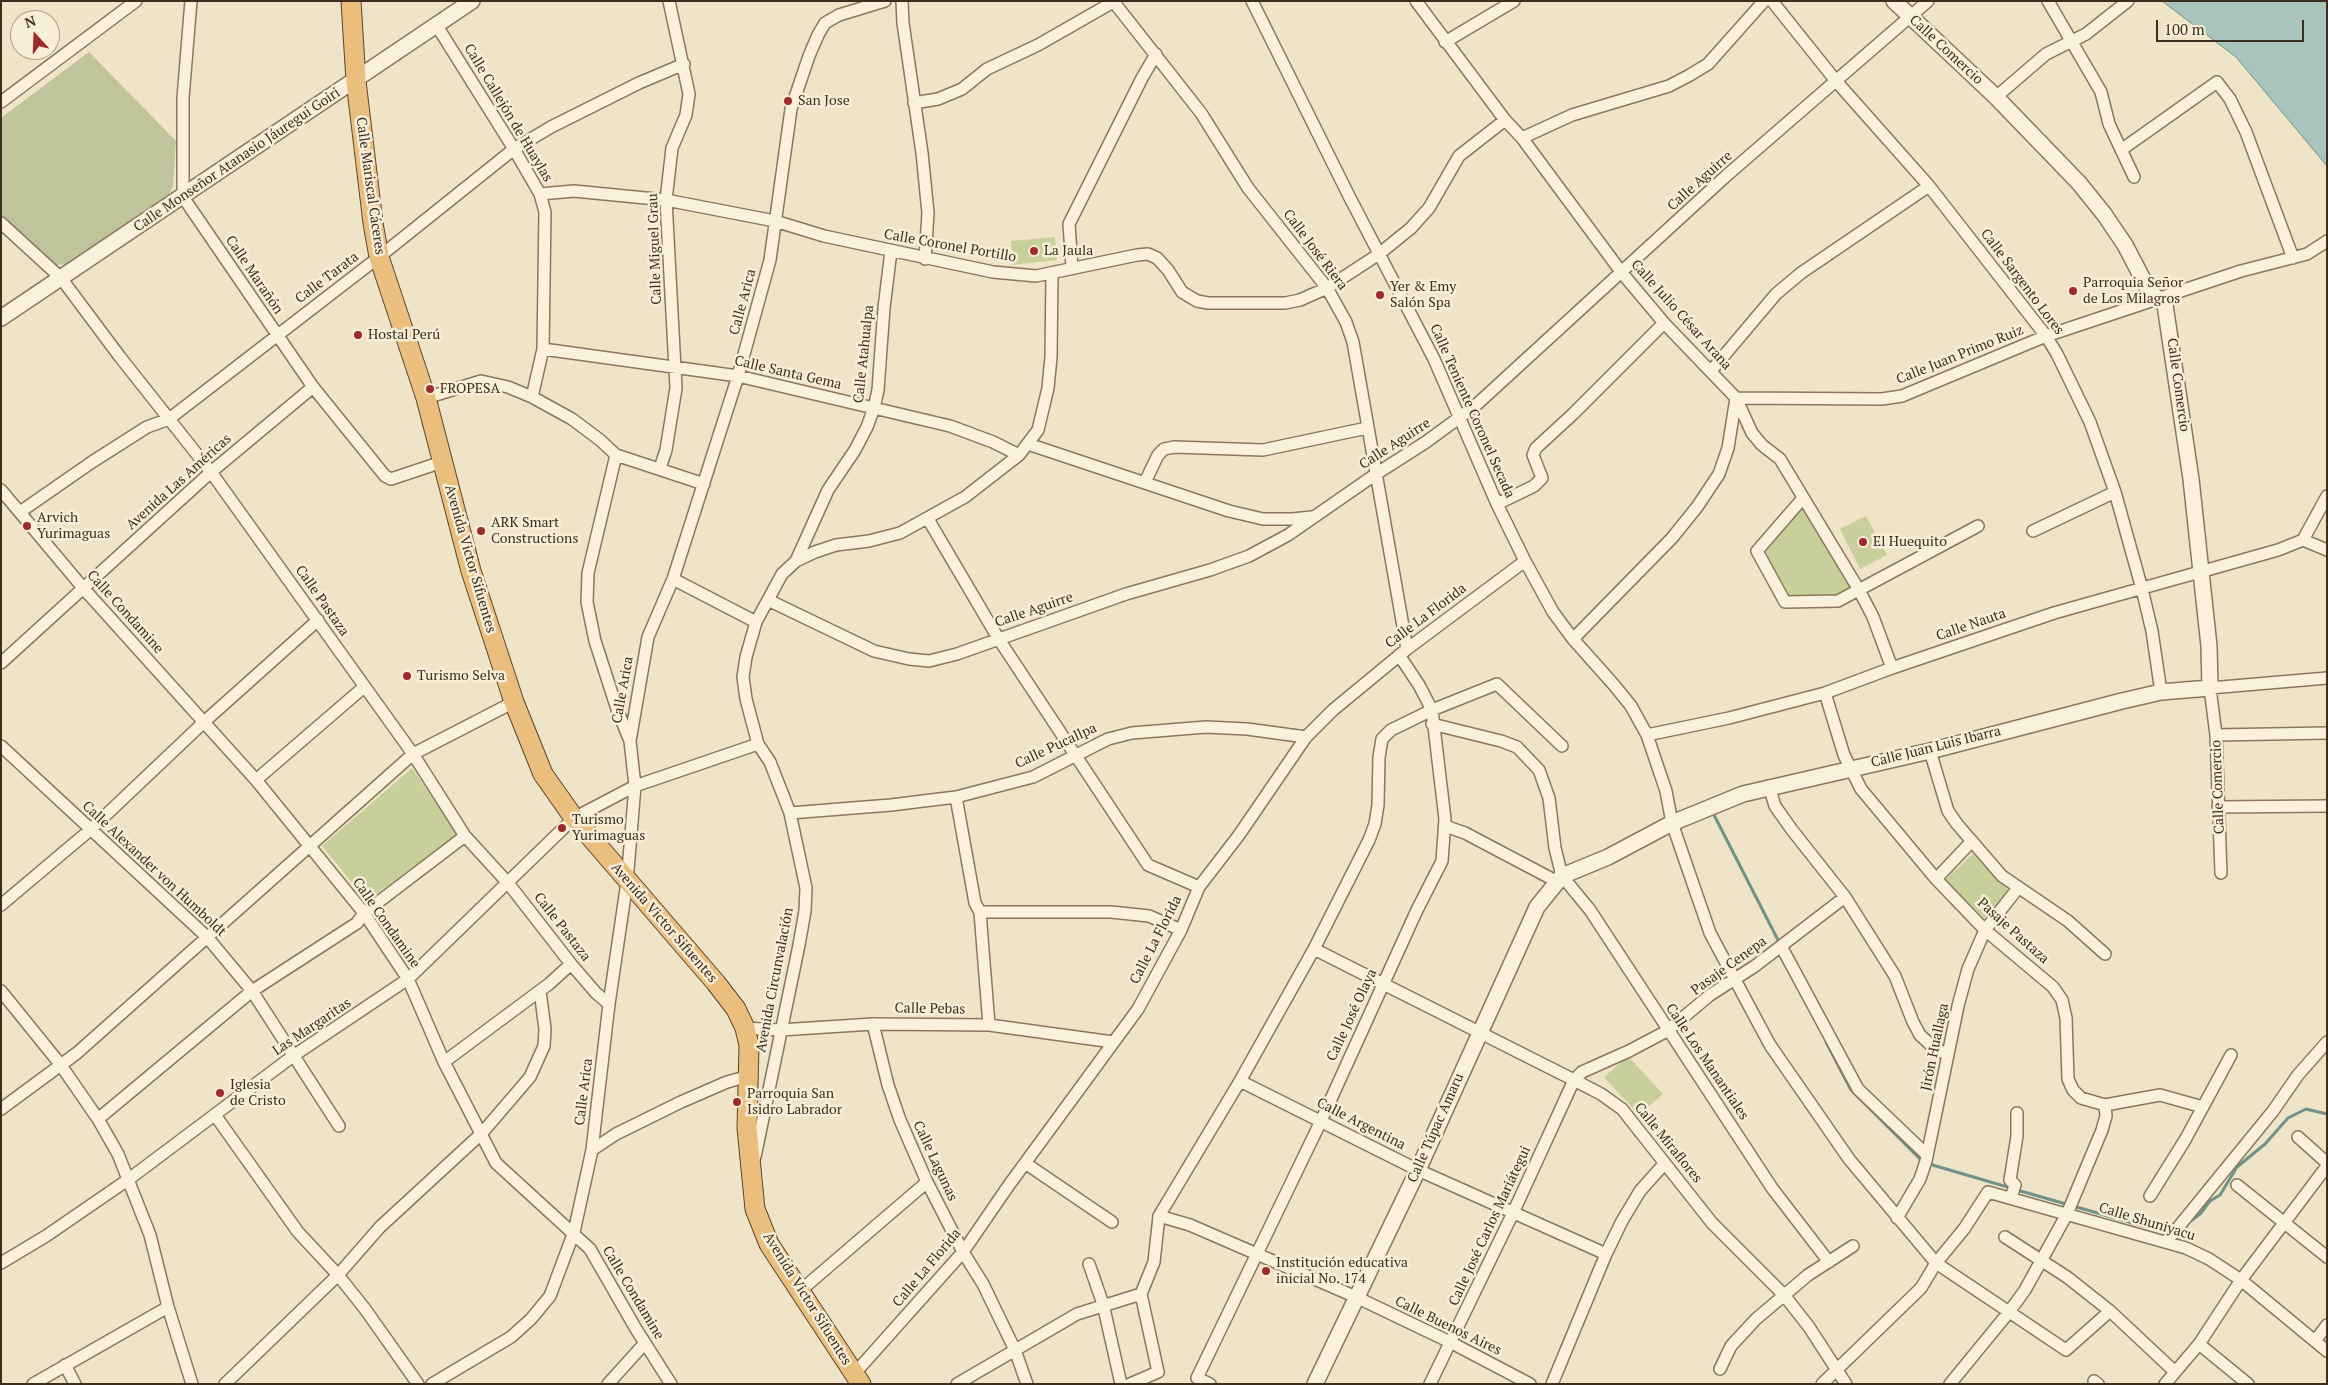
<!DOCTYPE html>
<html>
<head>
<meta charset="utf-8">
<style>
	body { margin:0 }
	#map { position:relative; width:2328px; height:1385px; overflow:hidden; background:#f0e4c8; font-family:"PT Serif",serif }
	canvas { display:block }
	.frame { position:absolute; inset:0; border:2px solid #3d2e20; pointer-events:none }
	.north { position:absolute; left:10px; top:10px; width:50px; height:50px; box-sizing:border-box; background:#f7eed8; border:1px solid #ada18e; border-radius:50%; rotate:340deg; font-size:14px; font-weight:700; line-height:20px; text-align:center; color:#3d2e20 }
	.north::after { content:''; display:block; margin:auto; width:18px; height:22px; background:#9e2a2b; clip-path:polygon(50% 0,100% 100%,50% 72%,0 100%) }
	.scale { position:absolute; left:2156px; top:20px; width:148px; height:22px; box-sizing:border-box; border:2px solid #3d2e20; border-top:0; padding-left:6px; font-size:15px; line-height:18px; white-space:nowrap; color:#3d2e20; -webkit-text-stroke:4px #f7eed8; paint-order:stroke }
</style>
</head>
<body>
<div id="map">
<canvas width="2328" height="1385"></canvas>
<div class="frame"></div>
<div class="north">N</div>
<div class="scale">100 m</div>
</div>
<script>
const c = document.querySelector('canvas').getContext('2d');
c.lineJoin = 'round';
function fillPath(path, color) { c.fillStyle = color; c.fill(path, 'evenodd'); }
const toPath = rows => new Path2D(rows.map(r => 'M' + r).join(''));
function stroke(path, color, width, dash) { c.strokeStyle = color; c.lineWidth = width; c.lineCap = dash ? 'butt' : 'round'; c.setLineDash(dash || []); c.stroke(path); }
function label(font, color, halo, rows, align = 'center') {
  c.font = font + ' "PT Serif",serif'; c.lineWidth = 5; c.setLineDash([]); c.textBaseline = 'middle'; c.strokeStyle = halo; c.fillStyle = color; for (const [text, x, y, turn = 0] of rows) {
    c.save(); c.translate(x, y); c.rotate((+turn || 0) * Math.PI / 180); c.textAlign = isNaN(turn) ? turn : align; if (halo) c.strokeText(text, 0, 0); c.fillText(text, 0, 0); c.restore();
  }
}
fillPath(toPath([
	[1055,237,1057,260,1013,265,1011,241],
	[1802,503,1855,591,1838,598,1787,599,1760,551],
	[1866,516,1887,555,1860,569,1840,529],
	[412,768,457,834,367,901,322,846],
	[1973,854,2011,892,1984,918,1945,880],
	[1628,1056,1663,1094,1639,1115,1604,1077]
]), '#c9cf9b');
fillPath(toPath([
	[89,52,176,141,173,187,169,194,65,264,56,265,1,217,1,118]
]), '#bfc49a');
const water = toPath([
	[2162,1,2327,1,2327,166,2236,57,2162,1]
]);
fillPath(water, '#a9c4bc');
stroke(water, '#6f938a', 1);
stroke(toPath([
	[1713,813,1780,944],
	[1826,1042,1851,1090,1923,1162],
	[1929,1164,2011,1188],
	[2017,1190,2143,1226,2163,1230,2173,1228],
	[2188,1223,2200,1214,2210,1201,2220,1195,2237,1167,2265,1144,2288,1118,2306,1109,2327,1114]
]), '#6f938a', 3);
const minor = toPath([
	[191,1,183,98,183,197,313,387,385,476,391,479,442,462],
	[902,1,903,23,922,153,928,213,925,259],
	[1113,1,1201,113,1248,188,1327,288,1346,322,1353,342,1407,649],
	[1252,1,1350,198,1434,359,1497,504,1525,561,1553,612,1573,639,1614,685,1631,706,1647,735,1666,791,1672,823,1710,933,1770,1045,1849,1159,1936,1263,2066,1350,2110,1311],
	[1416,1,1505,120,1522,138,1622,273,1664,323,1736,398,1752,433,1762,445,1780,459,1859,590,1873,617,1892,668],
	[1772,1,1836,81,1929,186,2046,336,2057,354,2090,422,2115,492,2142,589,2152,631,2161,692],
	[2048,1,2101,92,2109,124,2134,177],
	[437,26,514,149,540,194,545,212,543,349,532,397],
	[1445,42,1514,1],
	[1996,97,2046,54,2086,34,2128,1],
	[1,102,136,1],
	[914,103,938,99,962,89,987,69,1038,45,1115,1],
	[1522,138,1572,115,1669,86,1690,75,1708,64,1764,1],
	[2121,150,2217,82,2230,99,2246,132,2293,258],
	[540,194,574,191,666,200,775,221,824,236,993,272,1036,276,1137,255,1148,254,1157,258,1168,270,1182,292,1197,301,1208,303,1285,303,1300,300,1327,288,1379,254,1411,228,1429,208,1459,156,1505,120],
	[1,223,61,278,120,357,211,472,413,754,465,836,508,883,571,964,596,993,609,1004],
	[1072,267,1069,224,1142,78,1156,54],
	[543,349,738,376,950,426,993,442,1019,455],
	[1711,371,1776,294,1801,273,1929,186],
	[426,398,481,381,508,387,532,397,572,419,600,440,616,455,704,484],
	[1736,398,1882,399,1902,396,2046,336,2241,271,2307,254,2327,241],
	[1028,444,1229,511,1263,519,1292,519,1312,517],
	[616,455,588,573,587,602,595,641,617,709,630,741],
	[660,468,666,450,676,388,666,200,672,148,686,115,689,94,669,1],
	[1145,482,1158,455,1164,449,1174,447,1263,450,1367,428],
	[1,490,84,589,256,780,364,913,408,979,444,1062,496,1163,590,1249,636,1329,671,1384],
	[1803,498,1757,551,1785,602,1838,601,1978,526],
	[1497,504,1534,486,1542,478,1533,455,1536,448,1573,414,1664,323],
	[20,512,92,462,147,427,169,419,379,257,514,149,551,127,639,83,684,64],
	[928,519,998,638,1148,865,1199,887],
	[2033,531,2115,492],
	[2303,540,2327,496],
	[2303,540,2327,550],
	[796,561,828,490,855,450,867,427,874,408,878,390,884,308,891,251],
	[673,579,756,622],
	[768,600,874,651,909,659,929,661,957,654,1126,594,1210,570,1249,556,1288,535,1376,474,1426,442,1475,406,1726,176,1928,1],
	[1573,639,1672,538,1697,507,1719,474,1728,448,1736,398],
	[1,663,211,472,313,387],
	[1825,693,1844,755,1861,789,1936,879,1985,930,2053,987,2062,1000,2066,1018,2068,1079,2073,1090,2081,1098,2105,1105,2160,1095,2203,1107],
	[1432,724,1501,741,1517,747,1539,770,1549,798,1555,848,1562,876,1590,910,1772,1188,1829,1262],
	[1647,735,1729,718,1825,693,1892,668,2054,613,2278,550,2303,540],
	[2216,735,2327,733],
	[1,746,207,937,252,991,339,1126],
	[1930,751,1948,811,1957,824,2002,876,2068,921,2105,954],
	[256,780,364,687],
	[1769,786,1775,806,1792,830,1845,897,1895,976,1913,1022,1920,1035,1933,1047,1948,1055],
	[956,797,975,903,980,912,989,1025],
	[2218,807,2327,806],
	[790,813,891,805,956,797,1033,777,1108,739,1132,733,1206,727,1247,729,1306,737],
	[1445,826,1465,833,1556,881],
	[2221,873,2216,735,2210,688,2327,678],
	[1936,879,1972,841],
	[1,905,90,830,204,722,318,620],
	[980,912,1111,912,1149,916,1181,930],
	[1781,946,1858,1089,1927,1155],
	[1314,949,1574,1080,1601,1094,1622,1109,1712,1223,1784,1295,1809,1327,1846,1384],
	[1,991,60,1064,98,1119,118,1154,150,1235,168,1307,192,1384],
	[873,1024,888,1085,900,1120,927,1182,963,1252,983,1284,1015,1350,1027,1384],
	[745,1028,780,1030,873,1024,989,1025,1113,1042],
	[444,1062,549,984,571,964],
	[1240,1081,1418,1170,1606,1254],
	[1,1109,77,1053,413,754,514,702],
	[215,1115,298,1232,338,1275,365,1309,418,1384],
	[98,1119,252,991,357,923,364,913,465,836],
	[2298,1137,2327,1163],
	[592,1150,616,1134,681,1102,727,1082,749,1076],
	[755,1157,799,945,805,911,806,888,790,813,770,762,758,744,746,699,743,677,746,657,756,622,782,574,796,561,815,552,836,545,869,541,900,533,965,497,1019,455,1038,430,1048,388,1051,357,1052,273],
	[1025,1163,1112,1222],
	[2237,1185,2327,1257],
	[2150,1196,2185,1140,2231,1055],
	[2011,1198,2015,1185,2010,1180,2017,1136,2017,1113],
	[1159,1216,1190,1225,1356,1297,1450,1342,1530,1384],
	[1897,1218,1920,1179,1926,1161,1958,1006,1968,969,1985,930,2018,888],
	[2005,1237,2067,1277,2110,1311,2174,1371],
	[2167,1241,2273,1111,2298,1075,2327,1042],
	[1,1263,46,1236,129,1179,293,1056,408,979,574,818,635,786,758,744],
	[1089,1264,1103,1304,1121,1384],
	[800,1291,927,1182],
	[1141,1294,1154,1262,1159,1216,1240,1081,1314,949,1369,840,1375,824,1378,805,1379,757,1382,739,1391,730,1432,710,1497,684,1562,746],
	[2315,1341,2327,1325],
	[2199,1344,2248,1384],
	[65,1365,75,1384],
	[1720,1369,1731,1346,1756,1319,1808,1275,1853,1246],
	[855,1373,963,1252,1009,1185,1138,1009,1181,930,1199,887,1239,835,1306,737,1333,710,1407,649,1525,561],
	[2094,1381,2098,1384],
	[33,1384,168,1307],
	[225,1384,338,1275,380,1227,482,1133,530,1077,544,1046,545,1029,540,991],
	[432,1384,511,1337,531,1319,550,1296,574,1232,592,1150,609,1004,627,882,635,786,630,741,648,637,673,579,738,376,770,260,791,109,809,56,818,35,825,23,839,15,885,1],
	[608,1384,645,1343],
	[957,1384,1077,1314,1141,1294],
	[1130,1384,1158,1372,1141,1294],
	[1210,1384,1197,1378,1321,1121,1417,910,1442,861,1445,819,1432,710,1419,685,1399,655],
	[1430,1384,1513,1213,1574,1080,1582,1072,1629,1051,1667,1031,1710,995,1755,966,1845,897],
	[1552,1384,1606,1254,1622,1221,1640,1191,1665,1163],
	[1822,1384,1921,1288,1936,1263,1964,1229,1988,1192,2186,1248,2209,1259,2241,1280,2327,1351],
	[1950,1384,2009,1312,2025,1290,2067,1214,2102,1130,2106,1116,2105,1105],
	[2165,1384,2199,1344,2241,1280,2327,1166]
]);
const tertiary = toPath([
	[1,318,472,1],
	[1315,1384,1418,1170,1537,907,1562,876,1608,857,1672,823,1743,794,1930,751,2122,701,2161,692,2210,688,2209,646,2191,479,2165,305,2149,291,2125,245,2104,214,2079,183,1996,97,1894,1]
]);
const trunk = toPath([
	[351,1,356,81,373,223,379,257,426,398,471,571,514,702,543,774,574,818,716,983,736,1009,745,1028,749,1045,747,1128,755,1209,769,1244,861,1384]
]);
stroke(minor, '#8d765c', 14);
stroke(tertiary, '#8d765c', 18);
stroke(trunk, '#5b4430', 21);
stroke(minor, '#faf1dc', 11);
stroke(tertiary, '#faf1dc', 15);
stroke(trunk, '#eabe7c', 19);
for (const [x, y, r, color] of [
	[788,101,5,"#9e2a2b"],
	[1034,251,5,"#9e2a2b"],
	[2073,291,5,"#9e2a2b"],
	[1380,295,5,"#9e2a2b"],
	[358,335,5,"#9e2a2b"],
	[430,389,5,"#9e2a2b"],
	[27,526,5,"#9e2a2b"],
	[481,531,5,"#9e2a2b"],
	[1863,542,5,"#9e2a2b"],
	[407,676,5,"#9e2a2b"],
	[562,828,5,"#9e2a2b"],
	[220,1093,5,"#9e2a2b"],
	[737,1102,5,"#9e2a2b"],
	[1266,1271,5,"#9e2a2b"]
]) { const dot = new Path2D(); dot.arc(x, y, r, 0, 2 * Math.PI); c.fillStyle = color; c.fill(dot); stroke(dot, '#f7eed8', 2); }
label('14px', '#3d2e20', '#f7eed8', [
	["Calle Comercio",1946,50,43],
	["Calle Callejón de Huaylas",508,113,59],
	["Calle Monseñor Atanasio Jáuregui Goiri",237,160,-34],
	["Calle Aguirre",1700,181,-42],
	["Calle Mariscal Cáceres",370,186,82],
	["Calle Coronel Portillo",950,246,10],
	["Calle Miguel Grau",655,249,-92],
	["Calle José Riera",1315,250,53],
	["Calle Marañón",254,275,56],
	["Calle Tarata",327,278,-37],
	["Calle Sargento Lores",2022,282,53],
	["Calle Arica",743,302,-75],
	["Calle Julio César Arana",1681,315,48],
	["Calle Atahualpa",864,354,-84],
	["Calle Juan Primo Ruiz",1960,355,-22],
	["Calle Santa Gema",788,373,13],
	["Calle Comercio",2178,385,82],
	["Calle Teniente Coronel Secada",1472,411,66],
	["Calle Aguirre",1395,444,-33],
	["Avenida Las Américas",179,482,-42],
	["Avenida Victor Sifuentes",470,559,74],
	["Calle Pastaza",322,601,55],
	["Calle Aguirre",1034,610,-19],
	["Calle Condamine",125,612,48],
	["Calle La Florida",1426,616,-37],
	["Calle Nauta",1971,625,-19],
	["Calle Arica",623,690,-80],
	["Calle Pucallpa",1056,746,-25],
	["Calle Juan Luis Ibarra",1936,747,-14],
	["Calle Comercio",2218,787,-92],
	["Calle Alexander von Humboldt",154,869,43],
	["Calle Condamine",386,923,55],
	["Avenida Victor Sifuentes",664,923,49],
	["Calle Pastaza",562,927,52],
	["Pasaje Pastaza",2013,931,42],
	["Calle La Florida",1156,940,-63],
	["Pasaje Cenepa",1729,966,-36],
	["Avenida Circunvalación",775,980,-79],
	["Calle Pebas",930,1009,1],
	["Calle José Olaya",1352,1015,-65],
	["Las Margaritas",312,1027,-34],
	["Jirón Huallaga",1935,1047,-78],
	["Calle Los Manantiales",1707,1062,56],
	["Calle Arica",584,1092,-83],
	["Calle Argentina",1361,1124,27],
	["Calle Túpac Amaru",1436,1128,-66],
	["Calle Miraflores",1668,1143,51],
	["Calle Lagunas",935,1161,65],
	["Calle Shuniyacu",2147,1222,17],
	["Calle José Carlos Mariátegui",1490,1226,-65],
	["Calle La Florida",927,1268,-50],
	["Calle Condamine",633,1293,59],
	["Avenida Victor Sifuentes",807,1299,58],
	["Calle Buenos Aires",1448,1326,26]
]);
label('14px', '#3d2e20', '#f7eed8', [
	["San Jose",798,101],
	["La Jaula",1044,251],
	["Parroquia Señor",2083,283],
	["de Los Milagros",2083,299],
	["Yer & Emy",1390,287],
	["Salón Spa",1390,303],
	["Hostal Perú",368,335],
	["FROPESA",440,389],
	["Arvich",37,518],
	["Yurimaguas",37,534],
	["ARK Smart",491,523],
	["Constructions",491,539],
	["El Huequito",1873,542],
	["Turismo Selva",417,676],
	["Turismo",572,820],
	["Yurimaguas",572,836],
	["Iglesia",230,1085],
	["de Cristo",230,1101],
	["Parroquia San",747,1094],
	["Isidro Labrador",747,1110],
	["Institución educativa",1276,1263],
	["inicial No. 174",1276,1279]
], 'left');
</script>
</body>
</html>
